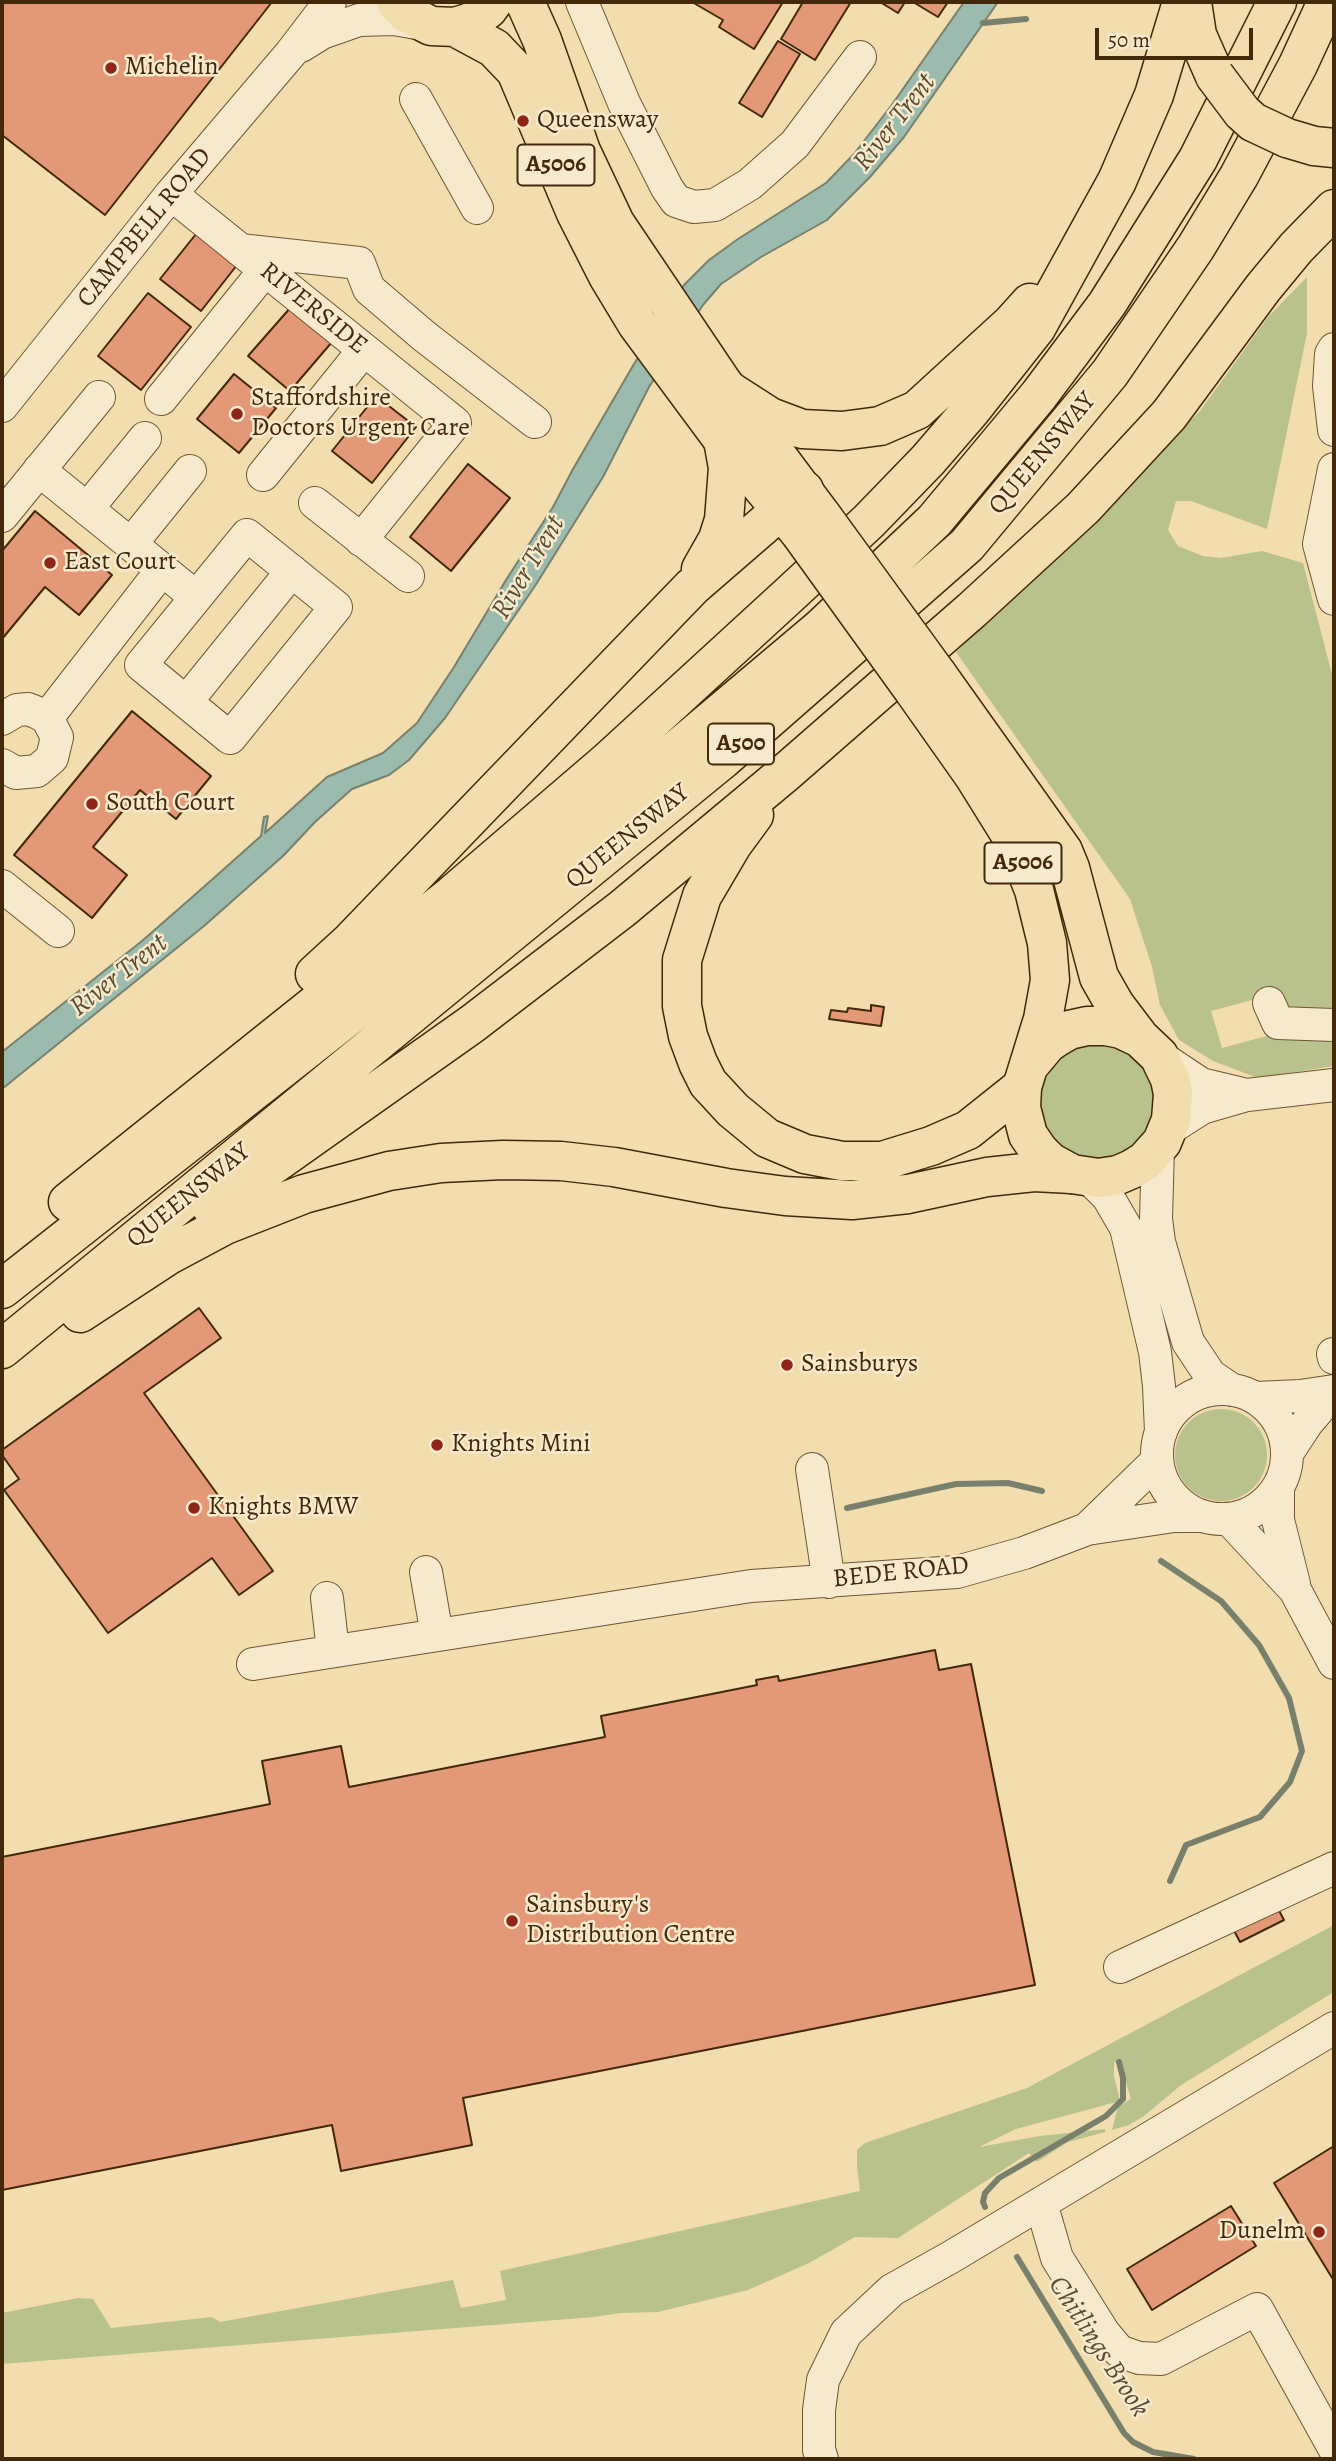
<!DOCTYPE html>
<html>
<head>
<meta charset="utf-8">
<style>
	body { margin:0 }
	#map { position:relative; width:1336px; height:2461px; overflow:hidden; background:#f2ddaf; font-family:Alegreya,serif }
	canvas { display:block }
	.frame { position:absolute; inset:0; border:4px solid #43280a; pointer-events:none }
	.scale { position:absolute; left:1095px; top:28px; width:158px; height:32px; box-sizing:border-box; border:4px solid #43280a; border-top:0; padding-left:9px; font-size:21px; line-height:24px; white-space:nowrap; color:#43280a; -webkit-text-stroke:5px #f7e9cb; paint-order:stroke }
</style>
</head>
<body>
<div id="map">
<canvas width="1336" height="2461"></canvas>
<div class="frame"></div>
<div class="scale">50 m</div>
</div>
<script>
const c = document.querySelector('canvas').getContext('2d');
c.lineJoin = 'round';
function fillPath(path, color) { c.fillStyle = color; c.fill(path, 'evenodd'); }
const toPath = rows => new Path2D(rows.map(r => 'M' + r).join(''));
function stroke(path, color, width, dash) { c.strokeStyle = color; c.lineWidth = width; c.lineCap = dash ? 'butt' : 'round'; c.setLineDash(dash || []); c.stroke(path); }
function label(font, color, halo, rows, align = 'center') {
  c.font = font + ' Alegreya,serif'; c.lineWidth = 5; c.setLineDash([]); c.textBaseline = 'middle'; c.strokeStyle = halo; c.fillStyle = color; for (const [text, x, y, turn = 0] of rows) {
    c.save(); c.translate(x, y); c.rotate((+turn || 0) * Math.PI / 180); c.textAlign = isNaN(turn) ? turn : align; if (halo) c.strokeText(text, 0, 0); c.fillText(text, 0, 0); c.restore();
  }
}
fillPath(toPath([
	[1307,277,1307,333,1267,529,1191,501,1176,501,1168,530,1178,546,1203,556,1221,558,1262,551,1303,563,1334,682,1334,1018,1288,1014,1267,996,1211,1011,1222,1048,1274,1034,1334,1032,1334,1066,1258,1078,1213,1061,1179,1040,1160,1005,1152,967,1130,899,956,652,1200,411,1268,317],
	[1091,1041,1128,1048,1153,1077,1156,1117,1136,1149,1094,1163,1075,1158,1045,1136,1037,1109,1039,1083,1065,1051],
	'1175 1455a46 46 0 1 1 92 0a46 46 0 1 1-92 0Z',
	[1334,1925,1334,1992,1181,2085,1144,2116,1129,2125,1112,2130,1118,2107,1131,2099,1120,2063,1114,2062,1114,2076,1120,2101,1016,2129,979,2147,1040,2136,1105,2129,1105,2132,1068,2142,1037,2162,1029,2153,898,2238,855,2237,809,2263,748,2290,658,2312,620,2313,594,2317,2,2364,2,2313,78,2298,93,2299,111,2328,212,2317,220,2322,453,2280,461,2308,506,2300,500,2271,860,2191,857,2166,857,2150,865,2143,1027,2088]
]), '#b9c18c');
const water = toPath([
	[964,2,998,2,904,137,870,177,827,220,761,257,721,284,703,305,649,387,603,477,535,586,445,718,409,760,389,775,352,789,315,822,283,856,204,926,2,1089,2,1052,142,941,206,885,261,836,264,817,268,816,265,833,327,777,383,753,417,723,454,667,506,580,553,507,573,469,634,364,684,285,709,260,738,239,826,183,854,154,891,106,964,2]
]);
fillPath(water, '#9bbbae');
stroke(water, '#78806c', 2);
stroke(toPath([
	[983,23,1026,19],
	[847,1508,956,1484,1008,1483,1042,1491],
	[1161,1561,1221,1601,1259,1645,1289,1698,1302,1751,1290,1782,1260,1817,1186,1845,1170,1881],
	[985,2207,983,2202,985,2193,999,2178,1106,2116,1123,2099,1123,2078,1119,2062],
	[1017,2257,1124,2433,1133,2442,1153,2452,1194,2459]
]), '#78806c', 6);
const building = toPath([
	[2,2,272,2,105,215,2,135,2,2],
	[692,2,783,2,754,49,719,27,723,20,692,2],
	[803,2,851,2,815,60,781,39,803,2],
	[880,2,905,2,898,13,880,2],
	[913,2,948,2,938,17,913,2],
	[778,41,800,54,762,117,739,103,778,41],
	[196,234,237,265,201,311,160,279,196,234],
	[148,293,191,327,141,390,98,356,148,293],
	[291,307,332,342,290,391,248,356,291,307],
	[234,374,276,408,239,453,197,419,234,374],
	[376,396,416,427,372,483,332,451,376,396],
	[468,464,510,498,451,571,410,537,468,464],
	[35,511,112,575,79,615,45,587,2,639,2,551,35,511],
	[132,711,211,776,176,819,140,790,93,847,127,875,92,918,14,855,132,711],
	[871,1005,884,1007,881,1026,829,1019,831,1010,847,1012,848,1008,871,1011,871,1005],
	[199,1308,221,1338,144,1393,273,1571,239,1595,212,1558,108,1633,4,1490,19,1479,2,1455,2,1450,199,1308],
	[935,1650,939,1670,971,1664,1035,1985,463,2098,472,2145,341,2171,332,2125,2,2190,2,1857,270,1804,262,1761,341,1746,349,1787,605,1737,601,1716,757,1685,756,1680,778,1676,779,1681,935,1650],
	[1273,1899,1284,1920,1240,1942,1229,1921,1273,1899],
	[1334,2146,1334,2281,1274,2183,1334,2146],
	[1231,2206,1256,2246,1152,2310,1127,2269,1231,2206]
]);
fillPath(building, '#e39877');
stroke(building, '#43280a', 2);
const minor = toPath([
	[582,2,624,103,667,188,676,201,694,207,715,205,750,184,795,144,860,57],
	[301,46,322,33,359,20,394,19,428,25],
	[416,99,477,208],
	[171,194,455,423,361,540],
	[240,250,359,263,369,289,424,336,535,422],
	[1334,349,1331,354,1329,386,1334,430],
	[161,399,265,270],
	[2,406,171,194,291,53,330,2],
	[1334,469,1319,544,1334,599],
	[39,470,196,597],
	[263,475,363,351],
	[315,503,408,576],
	[87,509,145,438],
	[2,516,99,397],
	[247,535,336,607,230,738,141,665,247,535],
	[131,544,190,471],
	[186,702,292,571],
	[47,718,162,570],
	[2,719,17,710,28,709,38,713,47,718,57,737,52,758,37,771,16,773,2,765],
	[2,886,58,931],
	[1269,1003,1278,1023,1334,1025],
	[1159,1056,1201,1084,1247,1095,1202,1108,1166,1131],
	[1247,1095,1334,1085],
	[1158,1147,1156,1219,1159,1242,1188,1342,1210,1375,1232,1390],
	[1088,1177,1108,1197,1126,1228,1155,1352,1159,1386,1161,1432],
	[1333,1354,1334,1358],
	'1157 1454a65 65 0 1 1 130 0a65 65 0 1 1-130 0Z',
	[1256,1398,1300,1396,1334,1391],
	[1288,1452,1307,1423,1334,1391],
	[812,1469,829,1582],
	[1278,1489,1278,1520,1294,1584],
	[1229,1519,1295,1590,1334,1663],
	[1087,1529,1157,1461],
	[426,1572,437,1635],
	[327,1598,333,1651],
	[253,1664,751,1586,957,1572,1024,1553,1087,1529,1174,1516,1202,1516],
	[1120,1967,1334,1868],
	[1041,2203,1057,2258,1104,2333,1119,2351,1139,2358,1161,2359,1257,2309,1334,2448],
	[822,2459,819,2450,819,2410,823,2380,846,2333,892,2290,951,2257,1334,2028]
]);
const major = toPath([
	[396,2,406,13,431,26,455,27,471,22,488,9,493,2],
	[525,2,542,40,581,151,615,223,722,382,822,516],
	[455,27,494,48,516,71,576,213,608,276,637,324,723,440,800,533],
	[914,691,974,776,1015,842,1034,890,1047,943,1050,980,1043,1019,1022,1087,1021,1108,1028,1135,1039,1151,1050,1162,1072,1174,1098,1178,1118,1175,1132,1169,1145,1161,1162,1142,1171,1120,1173,1094,1170,1079,1159,1056,1140,1038,1115,1005,1099,977,1070,868,1063,851,937,674],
	[1032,1062,1047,1044,1057,1037,1069,1030,1087,1026,1106,1026,1121,1029,1140,1038]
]);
const highway = toPath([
	[1192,2,1197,35,1215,76],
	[1287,138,1314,146,1334,148],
	[728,390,770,417,802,429,842,431,880,426,917,410,1012,323,1030,303],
	[701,569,718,539,724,520,728,468,723,440],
	[754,815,732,845,702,896,682,960,682,1006,688,1036,698,1063,708,1083,733,1110,767,1138,805,1154,842,1161,882,1161,931,1146,968,1130,1022,1087],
	[315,974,351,941,692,587,804,490],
	[68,1202,452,895,607,762,788,596,869,521,928,460,972,409,1036,328,1117,181,1154,95,1182,2],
	[212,1208,472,1024,622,909,784,774,972,610,1083,508,1169,415,1263,288,1296,248,1334,209],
	[2,1289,534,870,821,628,934,521,1039,395,1107,304,1198,159,1277,2],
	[80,1313,167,1256,225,1225,304,1194,389,1171,441,1163,503,1160,561,1161,614,1167,726,1188,785,1196,852,1200,908,1194,987,1177,1034,1172,1072,1174],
	[2,1349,722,760,967,545,1110,373,1196,247,1239,176,1298,65,1327,2]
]);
stroke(minor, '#6f5533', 34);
stroke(major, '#43280a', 41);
stroke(highway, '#43280a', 41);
stroke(minor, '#f7e9cb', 32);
stroke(major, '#f2ddaf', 38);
stroke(highway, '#f2ddaf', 38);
const majorBridge = toPath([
	[822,516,937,674],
	[800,533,914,691]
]);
const highwayBridge = toPath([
	[1215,76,1242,112,1253,122,1287,138]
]);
stroke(majorBridge, '#43280a', 41, []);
stroke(highwayBridge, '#43280a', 41, []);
stroke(majorBridge, '#f2ddaf', 38);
stroke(highwayBridge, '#f2ddaf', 38);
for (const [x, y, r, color] of [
	[111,68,7,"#8f2418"],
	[523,121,7,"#8f2418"],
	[237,414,7,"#8f2418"],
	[50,563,7,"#8f2418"],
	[92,804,7,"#8f2418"],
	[787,1365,7,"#8f2418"],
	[437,1445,7,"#8f2418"],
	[194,1508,7,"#8f2418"],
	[512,1921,7,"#8f2418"],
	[1319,2232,7,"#8f2418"]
]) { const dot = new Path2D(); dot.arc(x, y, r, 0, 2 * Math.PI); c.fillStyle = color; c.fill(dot); stroke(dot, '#f7e9cb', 2.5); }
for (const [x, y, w] of [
	[556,165,77],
	[741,744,66],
	[1023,863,77]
]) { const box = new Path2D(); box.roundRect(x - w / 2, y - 20.5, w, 41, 5); c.fillStyle = '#f7e9cb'; c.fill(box); stroke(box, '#43280a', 2); }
label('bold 24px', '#43280a', null, [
	["A5006",556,165],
	["A500",741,744],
	["A5006",1023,863]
]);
label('26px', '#43280a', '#f7e9cb', [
	["Michelin",125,68],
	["Queensway",537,121],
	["Staffordshire",251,399],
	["Doctors Urgent Care",251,429],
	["East Court",64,563],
	["South Court",106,804],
	["Sainsburys",801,1365],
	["Knights Mini",451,1445],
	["Knights BMW",208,1508],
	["Sainsbury's",526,1906],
	["Distribution Centre",526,1936],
	["Dunelm",1305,2232,"right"]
], 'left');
label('26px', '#43280a', '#f7e9cb', [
	["CAMPBELL ROAD",145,228,-51],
	["RIVERSIDE",313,309,39],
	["QUEENSWAY",1043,454,-50],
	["QUEENSWAY",628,837,-39],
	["QUEENSWAY",189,1196,-39],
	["BEDE ROAD",901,1573,-6]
]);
label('italic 28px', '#594d33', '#f7e9cb', [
	["River Trent",895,123,-52],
	["River Trent",529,568,-59],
	["River Trent",119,976,-38],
	["Chitlings Brook",1098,2347,57]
]);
</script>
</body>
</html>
